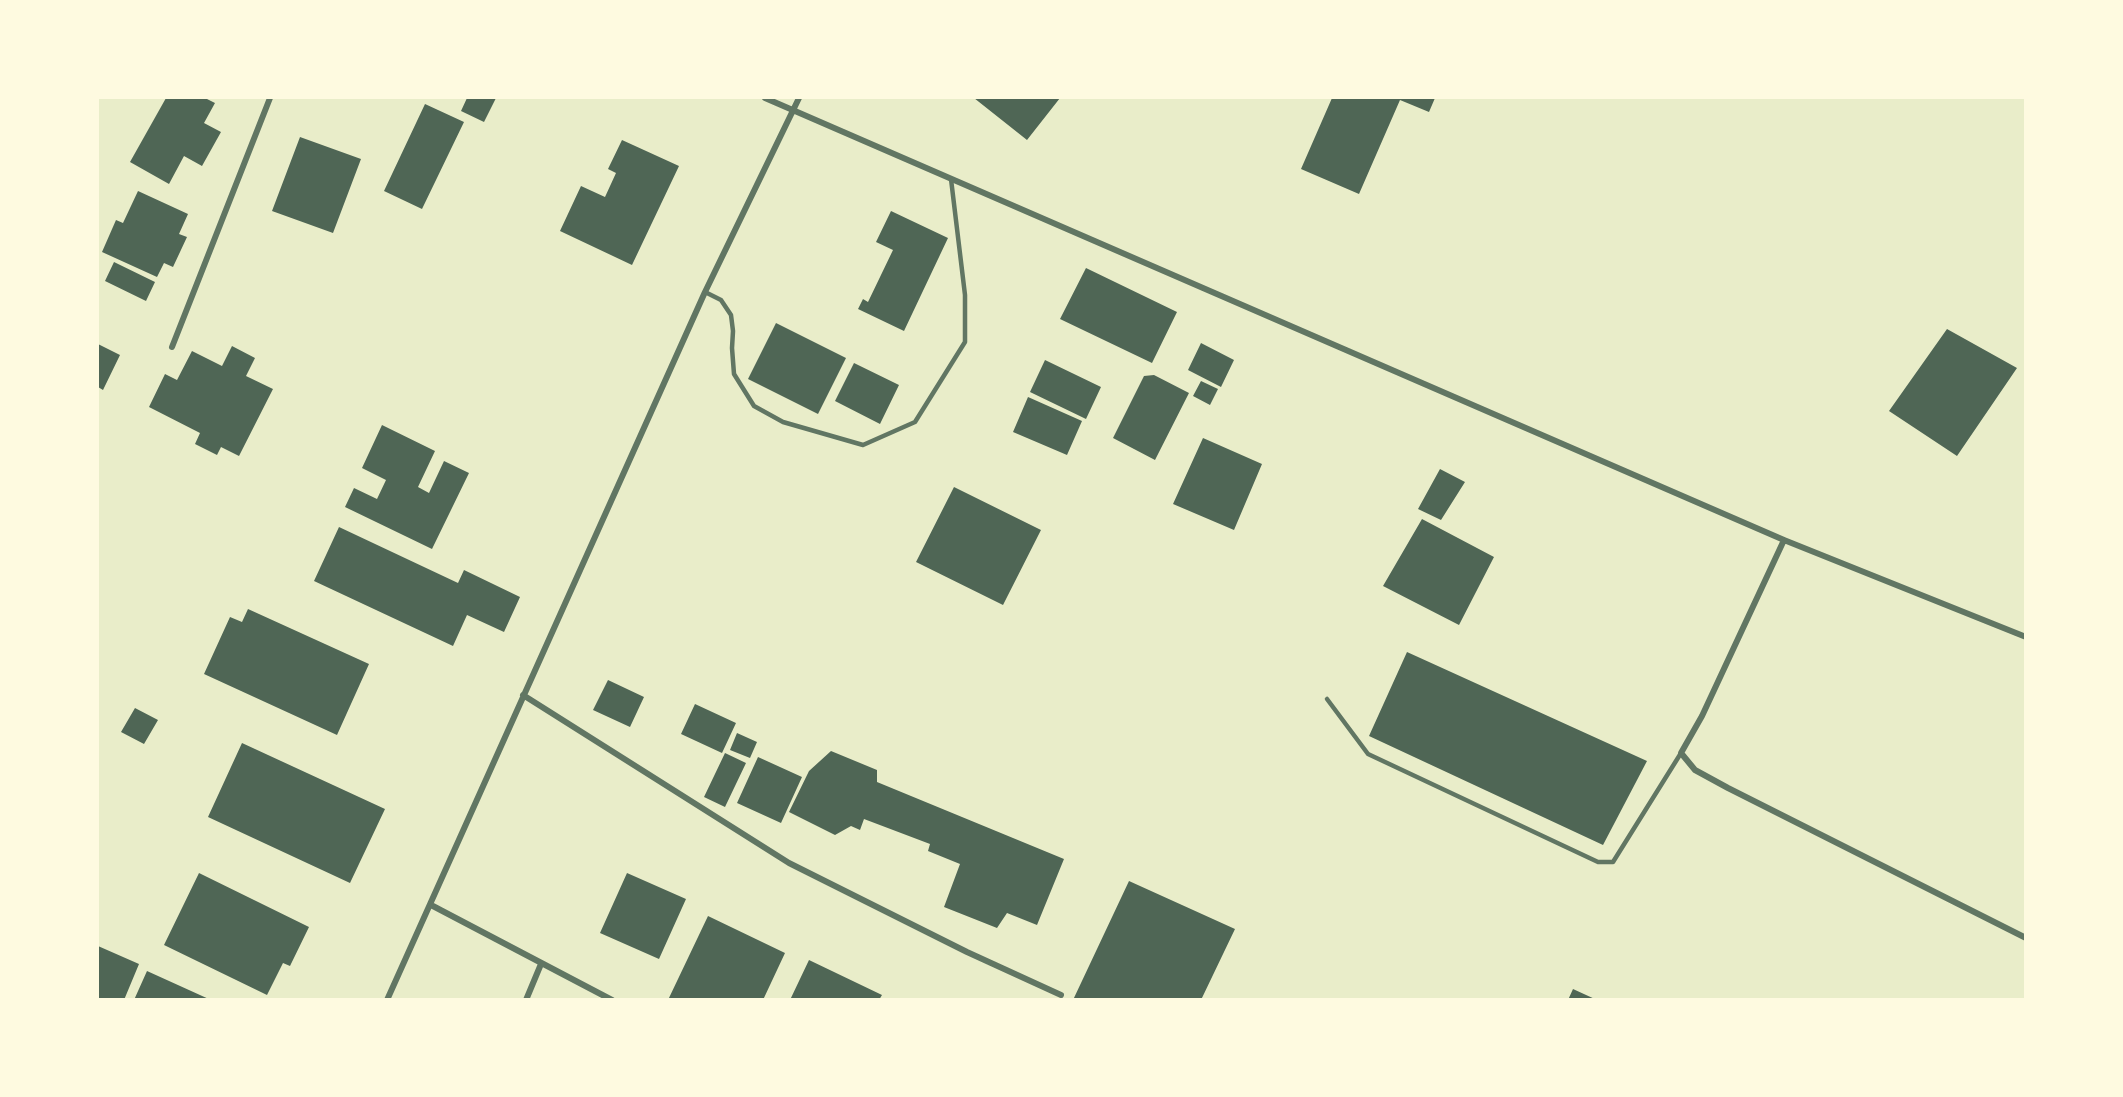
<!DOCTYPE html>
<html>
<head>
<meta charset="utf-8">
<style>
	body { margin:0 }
	#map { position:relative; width:2123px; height:1097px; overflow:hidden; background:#e9edc9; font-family:Lato,sans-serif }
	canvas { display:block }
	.frame { position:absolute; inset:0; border:99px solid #fefae0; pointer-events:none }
</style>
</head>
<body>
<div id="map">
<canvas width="2123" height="1097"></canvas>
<div class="frame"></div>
</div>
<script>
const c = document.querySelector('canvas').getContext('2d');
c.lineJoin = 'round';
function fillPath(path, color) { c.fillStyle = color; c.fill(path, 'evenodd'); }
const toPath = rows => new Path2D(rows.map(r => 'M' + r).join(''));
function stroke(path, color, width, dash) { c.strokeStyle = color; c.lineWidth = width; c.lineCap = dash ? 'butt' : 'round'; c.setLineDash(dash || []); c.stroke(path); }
fillPath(toPath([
	[166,98,205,98,215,103,204,123,221,132,202,166,184,156,169,184,130,162],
	[467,98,496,98,484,122,461,111],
	[974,98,1060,98,1027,140],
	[1332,98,1435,98,1429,112,1400,100,1359,194,1301,169],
	[425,104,464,122,422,209,384,191],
	[300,137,361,159,333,233,272,211],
	[622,140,679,166,632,265,560,231,581,186,605,197,616,173,608,169],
	[138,191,188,214,179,234,187,237,173,267,164,263,157,277,102,252,116,220,123,223],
	[891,211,948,238,904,331,858,309,863,299,868,302,893,250,876,242],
	[114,262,155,282,146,301,105,281],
	[1086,268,1177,312,1152,363,1060,319],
	[776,323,846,358,818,414,748,379],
	[1947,329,2017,368,1957,456,1889,411],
	[1201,343,1234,360,1221,387,1188,370],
	[98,344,120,355,103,390,98,387],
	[232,346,255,358,246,376,273,389,239,456,221,447,217,455,195,444,200,433,149,407,165,374,177,380,192,351,222,366],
	[1045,360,1101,387,1086,419,1030,392],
	[854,363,899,385,880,424,835,401],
	[1154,375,1189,393,1155,460,1113,438,1144,376],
	[1201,381,1218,389,1210,405,1193,396],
	[1028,397,1082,421,1067,455,1013,432],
	[382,425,435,451,418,487,429,493,444,461,469,473,432,549,345,507,354,488,377,499,386,480,362,468],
	[1203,438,1262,464,1234,530,1173,504],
	[1440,469,1465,482,1441,520,1418,509],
	[954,487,1041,530,1003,605,916,562],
	[1422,519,1494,557,1459,625,1383,586],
	[339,527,458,583,464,570,520,597,504,632,467,615,453,646,314,581],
	[248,609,369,664,337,735,204,674,230,617,242,622],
	[1407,652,1647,761,1603,845,1369,736],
	[608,680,644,697,630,727,593,710],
	[695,704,736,723,722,753,681,734],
	[135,708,158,720,144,744,121,732],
	[737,733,757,742,750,758,730,750],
	[242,743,385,809,350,883,208,817],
	[831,751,877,770,877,782,1064,859,1037,925,1007,913,997,928,944,907,960,864,928,851,930,844,864,819,860,830,851,826,835,835,789,812,809,771],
	[725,753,746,763,725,807,704,797],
	[758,757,802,777,781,823,737,803],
	[199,873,309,927,290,966,283,963,267,995,164,945],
	[627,873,686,899,659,959,600,933],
	[1129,881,1235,929,1201,1000,1073,1000],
	[708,916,785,953,763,1000,668,1000],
	[98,946,139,964,124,1000,98,1000],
	[809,960,882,995,879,1000,790,1000],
	[147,971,211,1000,134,1000],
	[1573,989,1597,1000,1568,1000]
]), '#4f6655');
stroke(toPath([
	[705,292,721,300,731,315,733,331,732,348,734,374,754,406,783,422,863,445,915,422,965,342,965,295,951,179],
	[1327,699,1368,754,1598,862,1613,862,1681,753]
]), '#617663', 4.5);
stroke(toPath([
	[765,98,1784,540,2026,637],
	[172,347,270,98],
	[1784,540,1702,716,1681,753,1695,770,1728,788,2026,938],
	[523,695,789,863,967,952,1061,995],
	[431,905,612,1000],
	[387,1000,705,292,799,98],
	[526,1000,541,964]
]), '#617663', 6);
</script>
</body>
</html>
